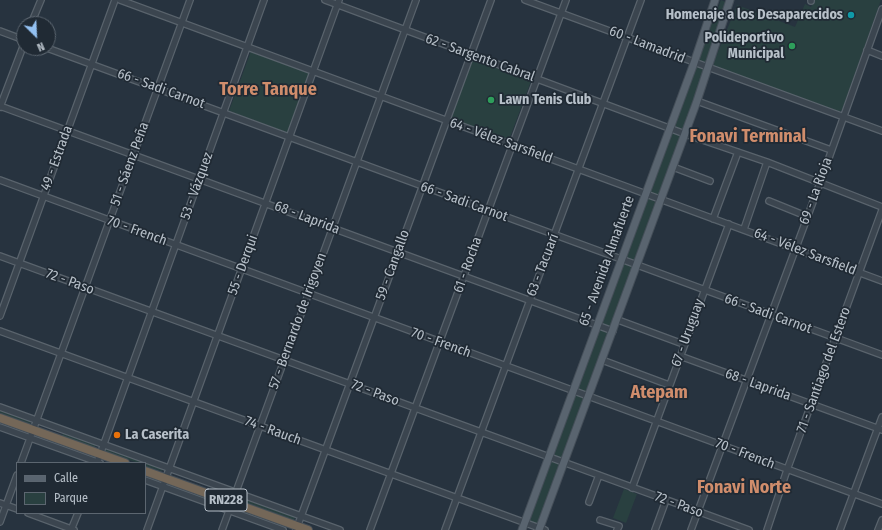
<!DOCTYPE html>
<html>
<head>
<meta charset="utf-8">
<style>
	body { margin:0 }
	#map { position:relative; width:882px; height:530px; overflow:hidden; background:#27333f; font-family:"Fira Sans Condensed",sans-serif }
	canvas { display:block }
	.legend { position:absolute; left:16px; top:462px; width:130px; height:52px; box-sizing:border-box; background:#202a34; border:1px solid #5c6670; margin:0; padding:5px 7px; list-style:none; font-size:12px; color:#b7c0c9 }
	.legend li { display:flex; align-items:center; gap:8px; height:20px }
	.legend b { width:20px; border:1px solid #5c6670 }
	.north { position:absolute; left:16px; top:16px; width:40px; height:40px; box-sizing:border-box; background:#202a34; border:1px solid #5c6670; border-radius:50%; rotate:156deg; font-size:11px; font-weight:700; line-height:16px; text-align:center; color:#b7c0c9 }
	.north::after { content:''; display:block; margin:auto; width:14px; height:18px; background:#93c1f2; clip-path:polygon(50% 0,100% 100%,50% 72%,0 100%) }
</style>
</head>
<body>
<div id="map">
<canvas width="882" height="530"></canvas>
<ul class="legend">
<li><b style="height:5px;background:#59646f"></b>Calle</li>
<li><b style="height:11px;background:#294040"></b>Parque</li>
</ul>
<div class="north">N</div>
</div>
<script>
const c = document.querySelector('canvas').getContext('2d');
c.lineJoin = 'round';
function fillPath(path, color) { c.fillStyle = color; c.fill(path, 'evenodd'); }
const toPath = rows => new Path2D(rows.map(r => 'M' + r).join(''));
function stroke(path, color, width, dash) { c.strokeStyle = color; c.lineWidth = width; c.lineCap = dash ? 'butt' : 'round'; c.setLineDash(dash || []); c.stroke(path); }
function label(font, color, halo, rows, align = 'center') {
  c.font = font + ' "Fira Sans Condensed",sans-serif'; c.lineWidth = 3.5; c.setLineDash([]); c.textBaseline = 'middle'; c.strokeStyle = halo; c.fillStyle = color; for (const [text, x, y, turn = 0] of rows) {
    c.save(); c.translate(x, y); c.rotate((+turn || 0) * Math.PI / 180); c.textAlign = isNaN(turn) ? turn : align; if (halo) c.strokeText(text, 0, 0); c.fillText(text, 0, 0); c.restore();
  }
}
fillPath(toPath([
	[721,0,730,4,707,63,698,60],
	[814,0,881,0,842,110,837,113,714,67,713,64,737,5,795,27,805,4,811,7],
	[251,51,311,73,288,133,229,111],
	[472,59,531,81,509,140,450,119],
	[696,66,705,70,683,130,674,126],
	[672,132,681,136,659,196,650,192],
	[647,198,656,202,634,261,625,258],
	[624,263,633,266,611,327,602,323],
	[599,329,609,332,587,393,578,389],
	[575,395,584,398,562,459,553,455],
	[0,409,31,421,30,424,0,413],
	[63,432,96,444,95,448,62,436],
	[107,447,163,467,162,471,145,466,145,463,138,463,105,451],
	[550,461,559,464,538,525,528,521],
	[624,489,637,494,626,523,613,518],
	[241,495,296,515,294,520,239,500]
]), '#294040');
const minor = toPath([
	[120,0,882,281],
	[325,0,685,134,767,162,882,207],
	[525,0,882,131],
	[811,1,811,0],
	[31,24,41,0],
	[0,31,24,40],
	[47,48,882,355],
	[867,50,882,56],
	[697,101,831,150],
	[0,106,613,331],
	[0,107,24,44],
	[673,167,710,181],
	[0,180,882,504],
	[769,201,806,216],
	[713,219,738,152],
	[744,229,767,162],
	[0,256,749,530],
	[0,316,115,0],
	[618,320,683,344],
	[0,331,545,530],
	[680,356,882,430],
	[602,360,669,385],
	[0,407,340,530],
	[0,427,100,463],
	[21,463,190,0],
	[97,463,264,0],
	[145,480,283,530],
	[632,488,729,224],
	[589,502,599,475],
	[0,503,17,509],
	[28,513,74,530],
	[600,520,619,526,617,530],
	[0,522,17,475],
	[71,530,78,513],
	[147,530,339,0],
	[222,530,416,0],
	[296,530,491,0],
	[370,530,566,0],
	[445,530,641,0],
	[655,530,666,500],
	[691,530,820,183,882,9],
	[767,530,787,470,882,210],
	[840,530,882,417],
	[878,530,882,520]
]);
const major = toPath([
	[522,530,694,63,715,0],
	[539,530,697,101,730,0]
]);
const highway = toPath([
	[0,418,125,463],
	[145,471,308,530]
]);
stroke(minor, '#59636c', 8);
stroke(major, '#444e58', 9);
stroke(highway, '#465059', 10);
stroke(minor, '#3b454f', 5.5);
stroke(major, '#59646f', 7);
stroke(highway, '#746758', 8);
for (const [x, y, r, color] of [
	[851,15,4,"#0f9aa8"],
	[792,46,4,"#2e9e5b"],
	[491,100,4,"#2e9e5b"],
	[117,435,4,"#e8710a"]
]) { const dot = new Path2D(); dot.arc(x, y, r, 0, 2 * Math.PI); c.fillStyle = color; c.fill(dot); stroke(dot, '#202a34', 1.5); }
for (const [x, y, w] of [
	[226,500,42]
]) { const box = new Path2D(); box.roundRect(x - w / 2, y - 11, w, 22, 3); c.fillStyle = '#202a34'; c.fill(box); stroke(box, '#b7c0c9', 1); }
label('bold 13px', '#b7c0c9', null, [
	["RN228",226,500]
]);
label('bold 14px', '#b7c0c9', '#202a34', [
	["Homenaje a los Desaparecidos",843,15],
	["Polideportivo",784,38],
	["Municipal",784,54],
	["Lawn Tenis Club",499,100,"left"],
	["La Caserita",125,435,"left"]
], 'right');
label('14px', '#b7c0c9', '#202a34', [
	["60 - Lamadrid",647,45,21],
	["62 - Sargento Cabral",480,58,20],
	["66 - Sadi Carnot",161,89,20],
	["64 - Vélez Sarsfield",501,141,20],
	["49 - Estrada",57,158,-70],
	["51 - Sáenz Peña",130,164,-70],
	["53 - Vázquez",197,186,-70],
	["69 - La Rioja",816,191,-70],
	["66 - Sadi Carnot",464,202,20],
	["68 - Laprida",307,218,21],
	["70 - French",137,231,20],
	["64 - Vélez Sarsfield",805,252,21],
	["65 - Avenida Almafuerte",607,261,-70],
	["55 - Derqui",243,265,-70],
	["59 - Cangallo",393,265,-70],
	["61 - Rocha",468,265,-70],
	["63 - Tacuarí",543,265,-69],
	["72 - Paso",70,282,20],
	["66 - Sadi Carnot",768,314,20],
	["57 - Bernardo de Irigoyen",298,321,-70],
	["67 - Uruguay",688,333,-70],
	["70 - French",441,343,20],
	["71 - Santiago del Estero",824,370,-70],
	["68 - Laprida",758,385,20],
	["72 - Paso",375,393,21],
	["74 - Rauch",273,431,20],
	["70 - French",745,454,21],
	["72 - Paso",679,505,20]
]);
label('bold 18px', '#d08d6c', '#202a34', [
	["Torre Tanque",268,90],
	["Fonavi Terminal",748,137],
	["Atepam",659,393],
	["Fonavi Norte",744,488]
]);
</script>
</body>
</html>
